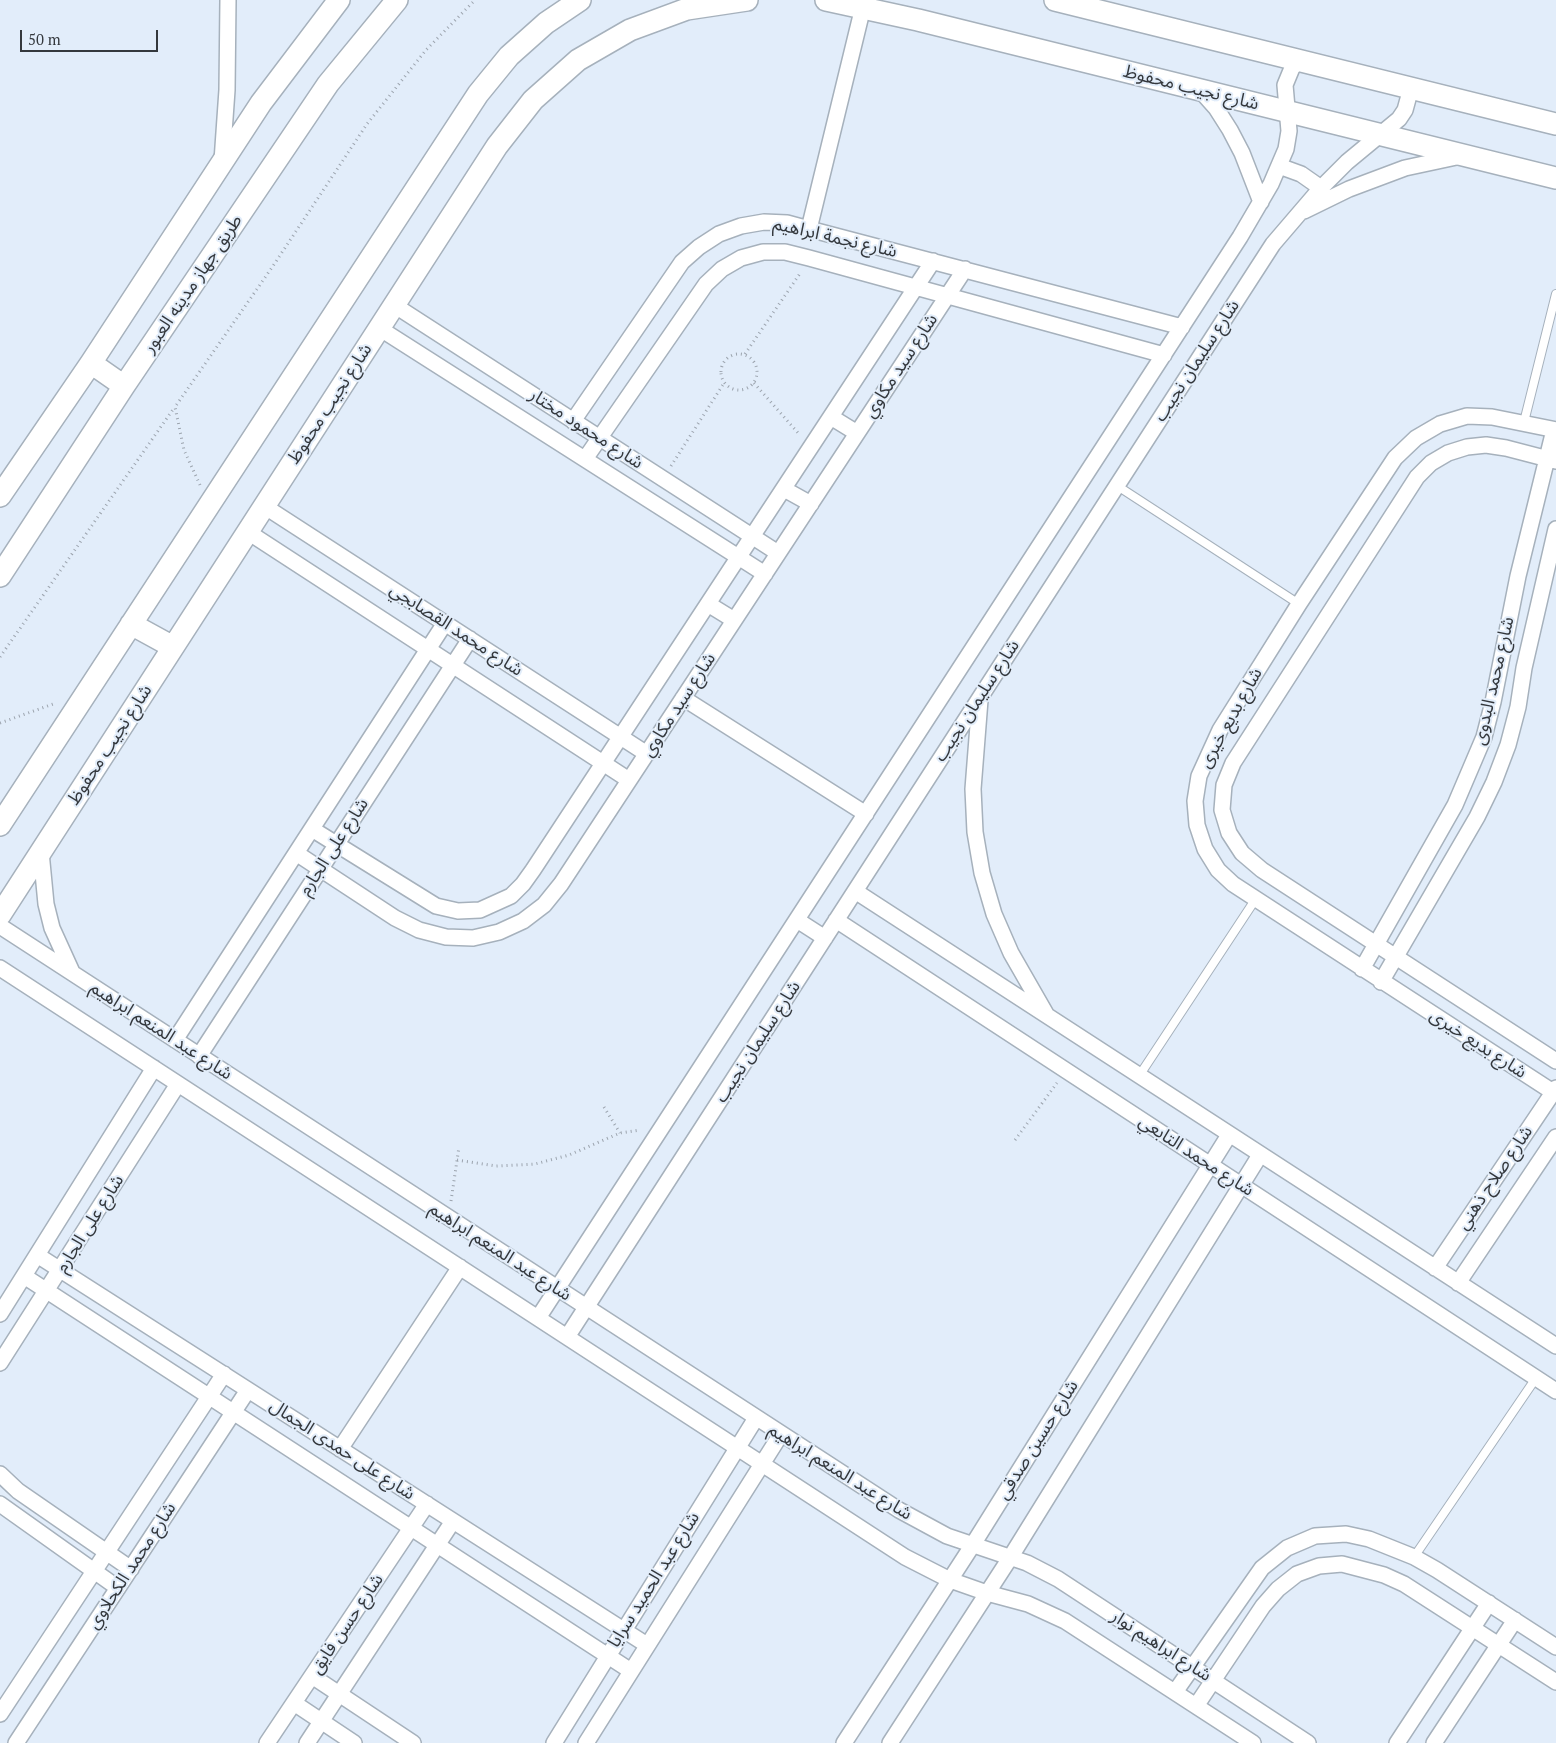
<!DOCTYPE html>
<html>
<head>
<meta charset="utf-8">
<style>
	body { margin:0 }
	#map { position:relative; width:1556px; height:1743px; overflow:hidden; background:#e2edfa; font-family:"PT Serif",serif }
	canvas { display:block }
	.scale { position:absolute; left:20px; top:30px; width:138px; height:22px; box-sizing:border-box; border:2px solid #34383d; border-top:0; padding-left:6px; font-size:15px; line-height:18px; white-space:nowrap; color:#34383d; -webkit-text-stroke:4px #e2edfa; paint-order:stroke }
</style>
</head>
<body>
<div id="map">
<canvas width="1556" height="1743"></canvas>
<div class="scale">50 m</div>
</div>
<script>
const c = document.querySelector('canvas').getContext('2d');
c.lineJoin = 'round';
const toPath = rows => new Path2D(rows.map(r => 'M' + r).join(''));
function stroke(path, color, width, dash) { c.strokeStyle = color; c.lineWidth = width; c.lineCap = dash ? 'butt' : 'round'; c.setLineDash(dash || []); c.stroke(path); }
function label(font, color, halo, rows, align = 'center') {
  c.font = font + ' "PT Serif","Noto Sans Arabic",serif'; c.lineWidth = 4; c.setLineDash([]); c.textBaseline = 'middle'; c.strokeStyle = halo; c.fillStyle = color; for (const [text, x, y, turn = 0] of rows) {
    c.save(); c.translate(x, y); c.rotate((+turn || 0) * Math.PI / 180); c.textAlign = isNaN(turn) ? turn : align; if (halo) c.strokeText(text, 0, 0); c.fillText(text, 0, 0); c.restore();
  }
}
const lane = toPath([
	[1524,422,1556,294],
	[1116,485,1299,604],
	[1139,1076,1255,900],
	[1414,1557,1536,1378]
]);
const street = toPath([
	[1200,90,1216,108,1230,130,1242,153,1261,202],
	[222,161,227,90,228,0],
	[1279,166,1301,174,1321,188],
	[1304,211,1349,189,1405,168,1461,156],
	[809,229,863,7],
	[394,305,778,553],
	[379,328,765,574],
	[831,417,857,433],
	[573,421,682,262,699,247,719,234,741,226,764,222,787,223,809,229,1182,327],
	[1556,430,1492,417,1467,416,1440,424,1416,438,1395,458,1299,604,1220,730,1199,776,1195,801,1197,825,1205,849,1218,870,1233,884,1556,1094],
	[585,459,706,284,722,269,741,258,763,252,785,252,809,258,1164,355],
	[1556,461,1506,448,1486,445,1467,447,1448,453,1431,463,1417,477,1233,763,1224,785,1222,810,1229,833,1242,853,1262,870,1556,1061],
	[784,489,811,504],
	[264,506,647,754],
	[248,532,629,780],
	[708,604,734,620],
	[683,698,866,814],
	[980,700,973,789,975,832,982,873,994,914,1011,953,1046,1014],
	[312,829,436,906,458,911,480,910,511,896,523,884,533,870,933,261],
	[41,852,46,904,52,928,72,972],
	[296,853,395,918,419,930,446,937,473,938,499,932,523,921,544,905,561,884,965,269],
	[855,891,1556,1346],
	[797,920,825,938],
	[836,920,1556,1391],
	[0,926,899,1510,947,1536,1027,1563,1058,1579,1308,1743],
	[0,968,905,1557,950,1580,987,1593,1028,1604,1065,1621,1253,1743],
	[1362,969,1455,805,1484,737,1493,702,1518,576,1554,430],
	[1381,982,1477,817,1494,782,1508,745,1518,707,1524,668,1556,529],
	[175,1040,445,623],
	[199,1056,470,639],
	[37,1255,647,1645],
	[1435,1268,1556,1088],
	[24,1276,631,1671],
	[1458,1283,1556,1137],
	[0,1314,154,1068],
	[538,1318,1240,237,1271,184,1286,149,1289,131,1285,85,1292,68,1299,61],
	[567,1337,1273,244,1321,188,1347,162,1399,119,1405,110,1411,88],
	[0,1363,178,1084],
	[340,1449,460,1267],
	[0,1474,18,1491,131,1569],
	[0,1504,118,1588],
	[312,1676,413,1743],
	[1175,1692,1262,1568,1287,1548,1315,1536,1346,1534,1369,1539,1414,1557,1437,1570,1556,1647],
	[294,1703,354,1743],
	[1196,1706,1263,1606,1278,1589,1297,1574,1319,1566,1342,1564,1384,1575,1404,1584,1556,1682],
	[0,1714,224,1374],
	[16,1743,248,1390],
	[267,1743,427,1504],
	[307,1743,453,1521],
	[554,1743,756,1418],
	[586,1743,781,1434],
	[844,1743,972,1546,1229,1135],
	[890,1743,1010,1558,1260,1155],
	[1397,1743,1489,1603],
	[1434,1743,1515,1620]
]);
const secondary = toPath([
	[826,0,918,20,1556,178],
	[1055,0,1556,124],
	[91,363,124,386],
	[0,496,91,363,261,103,339,0],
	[0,576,124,386,328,84,397,0],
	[131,624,173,647],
	[0,825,478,94,509,56,546,23,580,0],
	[0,915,497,146,533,100,578,60,630,30,687,9,747,0]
]);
stroke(lane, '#a6b1bc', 10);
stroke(street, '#a6b1bc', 18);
stroke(secondary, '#a6b1bc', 24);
stroke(toPath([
	'721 372a18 18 0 1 1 36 0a18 18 0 1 1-36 0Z',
	[745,354,801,272],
	[754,383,800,435],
	[671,466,724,383],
	[200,485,184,450,175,407,273,266,367,124,426,50,475,0],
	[0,657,174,408],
	[0,723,56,703],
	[604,1107,620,1133],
	[1015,1140,1057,1083],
	[457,1160,496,1166,535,1164,569,1155,620,1133,640,1130],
	[451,1201,459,1147]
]), '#9ca4ae', 3, [1, 4]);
stroke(lane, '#fff', 8);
stroke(street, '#fff', 15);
stroke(secondary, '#fff', 21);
label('18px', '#34383d', '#e2edfa', [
	["شارع نجيب محفوظ",1191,88,14],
	["شارع نجمة ابراهيم",835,238,13],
	["طريق جهاز مدينه العبور",193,284,-56],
	["شارع سليمان نجيب",1197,361,-57],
	["شارع سيد مكاوي",901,366,-57],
	["شارع نجيب محفوظ",330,404,-57],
	["شارع محمود مختار",586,429,33],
	["شارع محمد القصابجي",456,630,33],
	["شارع محمد البدوى",1494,681,-77],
	["شارع سليمان نجيب",977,701,-57],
	["شارع سيد مكاوي",679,705,-57],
	["شارع بديع خيرى",1231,718,-61],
	["شارع نجيب محفوظ",110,745,-57],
	["شارع على الجارم",334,847,-57],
	["شارع عبد المنعم ابراهيم",161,1031,33],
	["شارع سليمان نجيب",758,1042,-57],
	["شارع بديع خيرى",1478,1044,33],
	["شارع محمد التابعي",1196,1156,33],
	["شارع صلاح ذهني",1495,1178,-56],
	["شارع على الجارم",90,1224,-58],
	["شارع عبد المنعم ابراهيم",500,1252,33],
	["شارع حسين صدقي",1038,1440,-58],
	["شارع على حمدى الجمال",342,1450,33],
	["شارع عبد المنعم ابراهيم",840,1472,32],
	["شارع محمد الكحلاوي",132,1566,-57],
	["شارع عبد الحميد سرايا",654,1580,-58],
	["شارع حسن فايق",347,1624,-56],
	["شارع ابراهيم نوار",1161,1646,33]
]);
</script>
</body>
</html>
